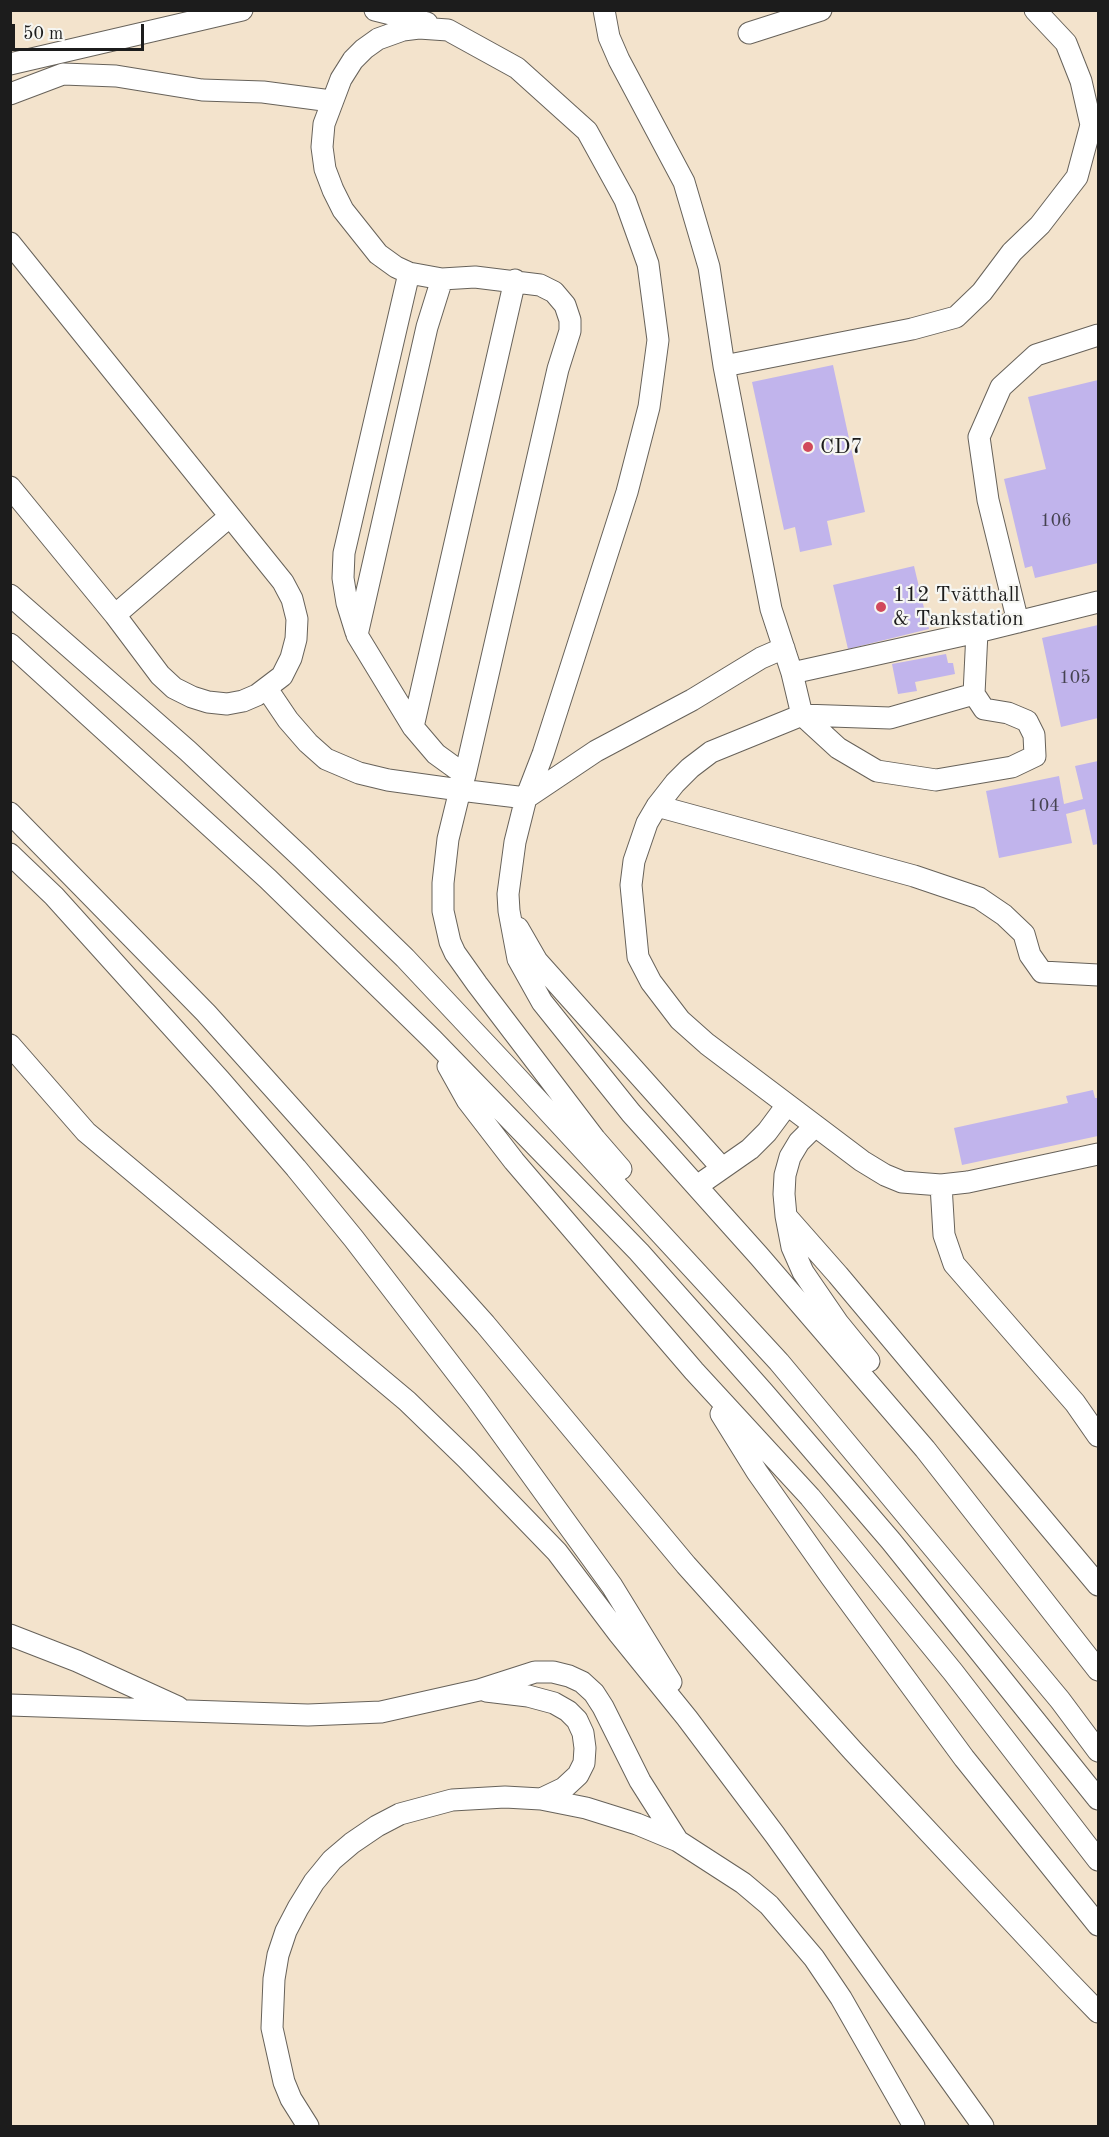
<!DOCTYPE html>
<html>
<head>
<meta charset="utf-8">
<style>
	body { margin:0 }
	#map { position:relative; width:1109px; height:2137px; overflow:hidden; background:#f3e3cc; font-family:"Old Standard TT",serif }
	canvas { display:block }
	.frame { position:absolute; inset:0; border:12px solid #1c1c1c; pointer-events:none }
	.scale { position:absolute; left:12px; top:24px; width:132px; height:27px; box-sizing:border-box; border:3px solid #1c1c1c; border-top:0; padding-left:8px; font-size:18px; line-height:21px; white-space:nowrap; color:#1c1c1c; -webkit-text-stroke:4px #f6f6f2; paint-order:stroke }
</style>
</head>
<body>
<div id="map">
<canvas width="1109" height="2137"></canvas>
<div class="frame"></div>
<div class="scale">50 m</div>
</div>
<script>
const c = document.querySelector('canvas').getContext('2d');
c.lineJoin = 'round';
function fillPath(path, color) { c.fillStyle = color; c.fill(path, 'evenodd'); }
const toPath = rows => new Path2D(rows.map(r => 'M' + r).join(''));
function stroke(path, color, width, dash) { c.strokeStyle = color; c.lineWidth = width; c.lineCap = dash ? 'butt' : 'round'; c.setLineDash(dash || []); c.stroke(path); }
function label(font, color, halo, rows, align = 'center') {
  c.font = font + ' "Old Standard TT",serif'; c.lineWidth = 4.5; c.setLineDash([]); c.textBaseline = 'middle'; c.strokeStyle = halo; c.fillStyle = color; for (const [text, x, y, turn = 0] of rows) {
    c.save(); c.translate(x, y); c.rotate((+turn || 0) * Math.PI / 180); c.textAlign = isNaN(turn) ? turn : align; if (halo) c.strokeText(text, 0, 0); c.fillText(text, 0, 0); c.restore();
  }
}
fillPath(toPath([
	[833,365,865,512,827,521,832,545,800,552,795,527,784,530,752,382],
	[1098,380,1098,563,1035,578,1032,566,1025,568,1004,479,1046,469,1028,397],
	[914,566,929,629,848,649,833,585],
	[1098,625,1098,718,1061,727,1042,638],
	[946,654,948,663,953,663,955,674,915,682,917,691,898,694,892,664],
	[1098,761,1098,844,1093,845,1085,809,1066,814,1072,843,999,858,986,791,1059,776,1064,804,1083,799,1075,766],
	[1093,1090,1095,1098,1098,1098,1098,1136,962,1165,954,1128,1068,1103,1066,1096]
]), '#c1b4ec');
const minor = toPath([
	[375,10,427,23],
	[604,10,609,37,619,60,684,182,709,267,724,366,771,609,792,673,802,715,890,718,974,694],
	[749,33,821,10],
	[10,64,242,10],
	[10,94,63,74,116,76,202,90,263,92,331,101],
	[10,243,283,582,292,599,297,619,296,639,291,658,282,676,257,695,243,701,227,704,208,702,192,697,174,688,160,675,115,615,10,487],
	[442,279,427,327,357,635,413,727,436,754,465,775],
	[724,366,912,329,956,317,982,292,1012,252,1040,225,1077,177,1091,125,1081,81,1066,43,1035,10],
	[10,595,188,751,302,858,405,958,511,1071,779,1362,1060,1700,1098,1751],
	[115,615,229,517],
	[1018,622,988,500,979,437,1001,387,1036,355,1098,335],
	[356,632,347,603,343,578,344,553,409,273],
	[977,632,1098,602],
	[10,644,268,879,433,1040,639,1252,764,1393,891,1541,1098,1799],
	[784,648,761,658,692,700,596,751,526,798,460,790,465,775,558,369,570,331,570,320,565,305,554,292,540,285,475,277,442,279,409,273,396,267,378,254,343,210,333,190,325,169,322,147,324,124,341,79,353,60,364,49,378,39,403,30,419,28,448,30,517,68,587,131,625,200,648,264,658,340,649,407,627,492,543,754,526,798,515,842,508,894,509,911,518,959,542,1002,631,1113,759,1256,925,1449,1098,1670],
	[792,673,977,632,974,694,984,709,1008,713,1027,721,1034,735,1035,756,1012,767,936,780,877,771,838,748,802,715,711,752,690,768,675,783,657,806,647,823,634,861,631,885,638,957,651,982,680,1020,707,1044,862,1161,885,1175,902,1182,941,1185,968,1182,1098,1154],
	[267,689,288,720,308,743,326,759,359,773,388,780,460,790,448,839,443,883,443,911,450,942,455,953,477,984,595,1139,621,1169],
	[413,727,515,280],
	[657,806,914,876,979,898,1004,915,1024,934,1030,955,1042,972,1098,975],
	[10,813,206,1013,485,1324,686,1565,853,1751,1067,1980,1098,2012],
	[10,854,54,896,220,1080,296,1168,354,1239,476,1398,612,1586,671,1682],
	[518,928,537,961,722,1168],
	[10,1045,86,1132,407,1401,467,1459,557,1552,619,1634,687,1718,775,1835,983,2126],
	[448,1066,467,1100,514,1161,694,1371,810,1497,953,1672,1098,1860],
	[815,1126,799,1142,790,1157,785,1175,784,1194,786,1216,838,1275,1098,1585],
	[941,1185,944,1235,954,1264,1075,1403,1098,1436],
	[697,1186,750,1149,767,1132,787,1105],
	[786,1216,792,1247,803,1272,838,1323,869,1361],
	[721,1414,757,1472,831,1577,964,1758,1098,1925],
	[10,1635,77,1661,178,1707],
	[486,1691,528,1696,554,1703,568,1711,577,1720,583,1733,585,1748,584,1763,578,1775,564,1788,541,1799],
	[10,1705,308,1715,381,1712,479,1690,535,1672,553,1672,569,1676,582,1682,594,1693,603,1707,640,1781,678,1841],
	[308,2126,291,2099,284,2082,272,2028,274,1979,278,1955,286,1931,298,1908,314,1882,332,1860,352,1843,377,1826,400,1814,452,1800,505,1797,541,1799,586,1808,637,1824,678,1841,743,1883,769,1905,814,1958,841,1998,914,2126]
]);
stroke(minor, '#67625a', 23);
stroke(minor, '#fff', 21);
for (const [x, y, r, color] of [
	[808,447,6,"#d1495b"],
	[881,607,6,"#d1495b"]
]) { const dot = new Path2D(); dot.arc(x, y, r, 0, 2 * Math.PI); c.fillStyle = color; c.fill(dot); stroke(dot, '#f6f6f2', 2); }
label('18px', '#454250', null, [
	["106",1056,521],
	["105",1075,678],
	["104",1044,806]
]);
label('21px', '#1c1c1c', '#f6f6f2', [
	["CD7",820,447],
	["112 Tvätthall",893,595],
	["& Tankstation",893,619]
], 'left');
</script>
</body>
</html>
